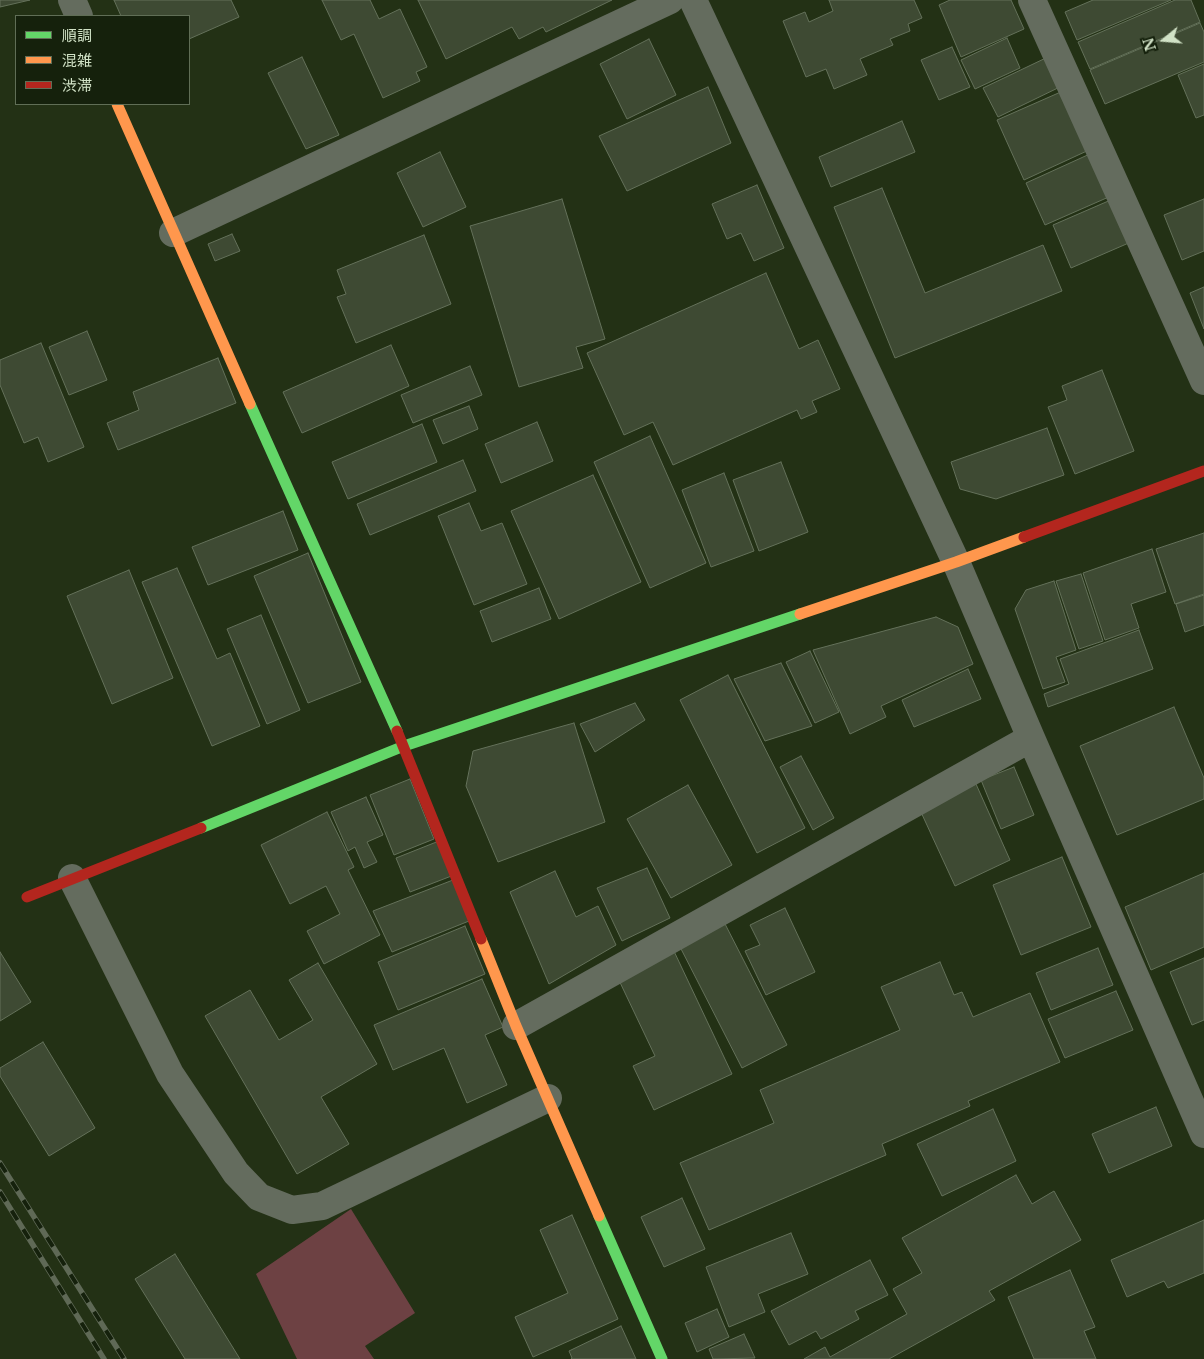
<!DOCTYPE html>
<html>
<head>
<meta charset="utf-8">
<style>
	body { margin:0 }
	#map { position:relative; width:1204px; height:1359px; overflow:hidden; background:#233115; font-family:"Libre Baskerville","Noto Sans JP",serif }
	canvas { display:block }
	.legend { position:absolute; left:15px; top:15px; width:175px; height:90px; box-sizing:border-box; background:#15210c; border:1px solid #606e56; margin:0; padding:6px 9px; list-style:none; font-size:15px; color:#d1e2c6 }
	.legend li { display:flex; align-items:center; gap:10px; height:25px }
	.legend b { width:25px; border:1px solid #606e56 }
	.north { position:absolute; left:1139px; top:15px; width:50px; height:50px; -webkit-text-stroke:4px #15210c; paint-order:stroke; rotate:253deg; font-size:14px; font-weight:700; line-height:20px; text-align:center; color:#d1e2c6 }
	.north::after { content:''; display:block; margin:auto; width:18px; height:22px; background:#d1e2c6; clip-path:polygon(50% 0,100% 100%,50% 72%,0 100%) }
</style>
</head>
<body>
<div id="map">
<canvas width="1204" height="1359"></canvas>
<ul class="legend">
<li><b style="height:6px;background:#63d668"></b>順調</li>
<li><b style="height:6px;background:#ff974d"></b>混雑</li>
<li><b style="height:6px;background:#b3261e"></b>渋滞</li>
</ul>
<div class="north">N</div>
</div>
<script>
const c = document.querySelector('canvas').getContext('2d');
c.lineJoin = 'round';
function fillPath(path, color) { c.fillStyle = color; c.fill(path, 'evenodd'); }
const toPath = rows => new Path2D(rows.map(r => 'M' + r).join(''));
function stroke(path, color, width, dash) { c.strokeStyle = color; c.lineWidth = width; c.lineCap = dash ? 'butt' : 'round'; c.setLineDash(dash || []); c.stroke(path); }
fillPath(toPath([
	[351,1209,415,1313,365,1346,374,1359,297,1359,256,1274]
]), '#6d4143');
const building = toPath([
	[0,0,30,0,0,7,0,0],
	[114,0,231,0,239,17,189,39,189,16,121,16,114,0],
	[322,0,370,0,379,19,400,9,427,67,416,72,420,81,383,98,354,34,341,40,322,0],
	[418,0,612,0,546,32,543,27,519,39,512,27,446,59,418,0],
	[829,0,914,0,922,18,908,24,910,31,890,39,893,45,860,59,867,75,834,89,826,69,806,77,783,21,805,12,809,22,833,11,829,0],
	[950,0,1011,0,1024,29,961,57,939,5,950,0],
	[1093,0,1171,0,1077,40,1065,12,1093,0],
	[1175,0,1191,0,1200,22,1090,69,1078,42,1175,0],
	[1200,23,1204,32,1204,62,1105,104,1090,70,1200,23],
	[1007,38,1020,68,975,89,961,60,1007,38],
	[649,39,676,95,627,119,600,64,649,39],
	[952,47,970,87,939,100,921,60,952,47],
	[1050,56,1064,85,998,117,983,88,1050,56],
	[302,57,339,135,306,149,268,73,302,57],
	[1204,64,1204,115,1196,118,1178,75,1204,64],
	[708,87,731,143,627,191,599,136,708,87],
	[1063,91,1089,150,1024,180,997,120,1063,91],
	[902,121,915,152,831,187,819,157,902,121],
	[440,152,466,207,423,227,397,173,440,152],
	[1092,153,1111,196,1045,225,1026,183,1092,153],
	[757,185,784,248,754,261,741,233,727,239,712,204,757,185],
	[882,188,925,293,1043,245,1062,291,895,358,834,207,882,188],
	[562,199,605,339,576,347,583,368,519,387,470,226,562,199],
	[1113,199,1131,242,1071,268,1053,225,1113,199],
	[1204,199,1204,251,1182,260,1164,215,1204,199],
	[232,234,240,251,215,261,208,244,232,234],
	[424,235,451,304,356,343,337,297,346,294,337,270,424,235],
	[766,273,799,349,818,340,840,389,812,401,817,412,801,419,797,410,673,465,653,422,624,435,587,353,766,273],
	[1204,287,1204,329,1190,293,1204,287],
	[87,331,107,380,69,395,49,347,87,331],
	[41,343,84,447,48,462,38,437,24,443,0,385,0,360,41,343],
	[391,345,409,386,302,433,283,392,391,345],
	[218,358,236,403,118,450,107,423,139,410,133,392,218,358],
	[470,366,482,395,413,423,401,395,470,366],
	[1102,370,1134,451,1075,474,1048,407,1067,400,1062,386,1102,370],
	[469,406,478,429,443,444,433,420,469,406],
	[537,422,553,461,501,483,485,444,537,422],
	[422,424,437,462,348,499,332,462,422,424],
	[1047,428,1064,475,996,499,960,489,951,462,1047,428],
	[650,436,706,563,650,588,594,462,650,436],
	[463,460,476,491,370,535,357,504,463,460],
	[781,462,808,532,759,551,733,480,781,462],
	[724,473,754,551,711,567,682,490,724,473],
	[593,475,641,582,559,619,511,511,593,475],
	[469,503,481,531,502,523,527,584,474,605,438,516,469,503],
	[283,511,298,550,208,585,192,547,283,511],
	[1204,533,1204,594,1175,604,1156,549,1204,533],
	[1152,549,1166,592,1131,604,1139,628,1105,640,1083,573,1152,549],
	[308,553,361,682,308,703,254,576,308,553],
	[177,568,217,659,230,653,260,726,212,746,142,582,177,568],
	[129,570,173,678,112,704,67,596,129,570],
	[1081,574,1103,641,1079,649,1056,581,1081,574],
	[1054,581,1076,650,1056,657,1065,682,1043,689,1015,609,1026,590,1054,581],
	[539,588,551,619,492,642,480,611,539,588],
	[1204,595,1204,625,1185,632,1176,604,1204,595],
	[261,615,300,710,267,724,227,629,261,615],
	[936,617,958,627,973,664,881,706,886,717,850,734,813,650,936,617],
	[1139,630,1153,669,1048,707,1044,694,1069,684,1060,659,1139,630],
	[810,651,839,712,815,723,786,662,810,651],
	[781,663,812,726,765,741,734,679,781,663],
	[968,669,981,699,914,727,902,700,968,669],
	[728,675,805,828,757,853,680,700,728,675],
	[635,703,645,720,595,752,580,724,635,703],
	[1174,707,1204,778,1204,799,1117,835,1080,746,1174,707],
	[574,723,605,822,498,862,466,786,473,751,574,723],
	[801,756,834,818,813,830,780,767,801,756],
	[1014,767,1034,815,1001,829,981,780,1014,767],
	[410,779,434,839,394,855,370,795,410,779],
	[976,784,1010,860,955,886,920,810,976,784],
	[688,785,732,865,671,898,627,819,688,785],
	[366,797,383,835,367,842,377,862,364,868,355,847,348,851,331,812,366,797],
	[327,812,354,867,348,870,380,935,324,964,307,931,340,914,326,886,290,904,261,845,327,812],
	[439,841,454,875,410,892,396,858,439,841],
	[1062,857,1091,927,1021,955,993,885,1062,857],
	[647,868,670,918,622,941,597,888,647,868],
	[555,871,576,917,598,906,616,945,549,984,510,892,555,871],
	[1204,873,1204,947,1151,970,1125,907,1204,873],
	[453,880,469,921,392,952,373,911,453,880],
	[785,908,815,972,766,995,745,951,760,945,750,925,785,908],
	[723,920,787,1045,742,1068,678,943,723,920],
	[465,926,485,974,398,1010,378,962,465,926],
	[672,947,732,1074,654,1110,633,1066,655,1056,616,974,672,947],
	[1098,948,1113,985,1051,1010,1036,973,1098,948],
	[0,952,31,1002,0,1021,0,952],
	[1204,958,1204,1020,1192,1025,1170,972,1204,958],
	[940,962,954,995,962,992,973,1017,1030,993,1060,1062,968,1101,970,1106,882,1144,886,1155,709,1230,680,1163,774,1123,760,1090,900,1030,881,987,940,962],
	[318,963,377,1064,321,1097,349,1144,297,1174,205,1016,250,990,279,1040,313,1020,289,980,318,963],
	[482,979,503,1027,485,1035,507,1085,467,1103,444,1048,393,1070,374,1025,482,979],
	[1116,991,1133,1030,1065,1058,1048,1019,1116,991],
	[43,1042,95,1128,49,1156,0,1076,0,1068,43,1042],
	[1156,1107,1172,1146,1109,1173,1092,1134,1156,1107],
	[993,1109,1016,1161,942,1196,917,1144,993,1109],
	[1016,1175,1032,1204,1054,1191,1081,1240,989,1291,995,1300,889,1359,804,1359,825,1347,830,1357,907,1314,893,1289,922,1273,902,1238,1016,1175],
	[682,1198,705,1249,664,1267,641,1217,682,1198],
	[572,1215,618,1319,533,1357,515,1317,568,1293,540,1230,572,1215],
	[1204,1220,1204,1273,1168,1288,1164,1281,1127,1297,1111,1260,1204,1220],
	[791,1233,808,1274,758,1294,765,1312,729,1327,706,1267,791,1233],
	[175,1254,240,1359,185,1359,135,1279,175,1254],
	[870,1260,888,1295,855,1311,859,1319,821,1339,816,1331,789,1345,771,1311,870,1260],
	[1070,1270,1095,1327,1084,1331,1096,1359,1034,1359,1008,1297,1070,1270],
	[717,1309,729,1337,697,1352,685,1323,717,1309],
	[621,1326,636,1359,571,1359,572,1358,569,1351,621,1326],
	[744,1334,755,1358,713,1359,709,1349,744,1334]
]);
fillPath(building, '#3e4a33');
stroke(building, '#64715a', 1);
stroke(toPath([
	[72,0,79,16],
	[693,0,956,562,1031,738,1204,1134],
	[1032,0,1204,381],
	[173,233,670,0],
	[72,878,170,1074,236,1173,259,1197,292,1210,322,1206,548,1098],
	[516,1026,1031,738]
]), '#646c5e', 28);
stroke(toPath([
	[250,404,397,731],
	[201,828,404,746,800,614],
	[599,1216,662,1359]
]), '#63d668', 11);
stroke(toPath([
	[117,104,250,404],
	[800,614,956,562,1024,537],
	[481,939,516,1026,599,1216]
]), '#ff974d', 11);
stroke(toPath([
	[1024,537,1204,471],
	[397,731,481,939],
	[27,897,201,828]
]), '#b3261e', 11);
const rail = toPath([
	[0,1163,124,1359],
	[0,1192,104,1359]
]);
stroke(rail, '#5f6956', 5.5);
stroke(rail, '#15210c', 4, [11]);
</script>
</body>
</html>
